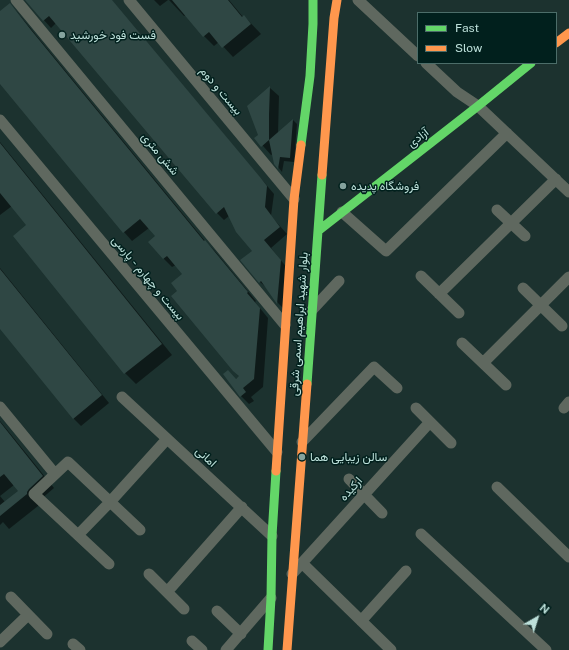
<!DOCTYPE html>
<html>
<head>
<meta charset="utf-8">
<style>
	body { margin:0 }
	#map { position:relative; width:569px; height:650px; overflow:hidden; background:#1c322f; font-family:"Public Sans",sans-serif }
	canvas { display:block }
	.legend { position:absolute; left:417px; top:12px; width:140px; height:52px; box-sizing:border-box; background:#01201d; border:1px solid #4c6d69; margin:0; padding:5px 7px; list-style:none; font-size:12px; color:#bde0da }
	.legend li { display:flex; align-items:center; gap:8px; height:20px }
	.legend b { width:20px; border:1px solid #4c6d69 }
	.north { position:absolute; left:517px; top:598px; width:40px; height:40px; -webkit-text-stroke:3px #01201d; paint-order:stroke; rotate:39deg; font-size:11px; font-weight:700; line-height:16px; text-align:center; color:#bde0da }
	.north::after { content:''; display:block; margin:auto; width:14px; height:18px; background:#bde0da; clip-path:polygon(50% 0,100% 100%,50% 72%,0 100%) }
</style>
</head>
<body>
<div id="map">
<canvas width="569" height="650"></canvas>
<ul class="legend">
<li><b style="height:5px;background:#63d668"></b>Fast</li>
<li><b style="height:5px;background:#ff974d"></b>Slow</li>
</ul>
<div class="north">N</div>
</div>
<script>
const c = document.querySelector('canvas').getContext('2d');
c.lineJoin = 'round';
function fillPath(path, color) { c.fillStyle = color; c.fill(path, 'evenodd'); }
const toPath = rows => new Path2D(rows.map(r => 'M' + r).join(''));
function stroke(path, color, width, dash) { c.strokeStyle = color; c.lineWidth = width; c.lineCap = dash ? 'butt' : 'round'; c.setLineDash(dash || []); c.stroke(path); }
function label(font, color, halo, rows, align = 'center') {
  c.font = font + ' "Public Sans",Vazirmatn,sans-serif'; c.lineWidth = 3; c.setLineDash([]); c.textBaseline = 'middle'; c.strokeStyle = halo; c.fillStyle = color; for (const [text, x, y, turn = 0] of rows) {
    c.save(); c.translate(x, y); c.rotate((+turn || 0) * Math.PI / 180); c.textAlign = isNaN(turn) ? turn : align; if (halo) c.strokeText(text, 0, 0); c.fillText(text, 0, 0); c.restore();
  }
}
fillPath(toPath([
	[26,0,111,0,274,194,271,216,287,234,271,248,288,269,285,310,278,303,268,289,260,282,242,260,253,251,229,216,224,220,217,213,56,23,51,28],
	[154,0,168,0,160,6],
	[169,0,229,0,243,17,244,16,261,34,233,57,219,42,214,46,204,36,186,15,184,16],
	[10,4,18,13,40,40,205,241,214,250,256,301,255,302,268,318,263,387,251,397,254,401,249,404,241,396,236,379,240,377,178,291,183,274,176,265,172,267,164,259,150,242,156,236,149,228,132,241,124,232,0,82,0,12],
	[270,88,279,96,278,134,293,120,297,124,294,162,284,161,282,172,275,163,273,154,271,155,256,138,259,135,249,106],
	[0,142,172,355,136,384,125,373,27,225,12,206,0,215],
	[0,268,109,403,81,426,73,418,0,327],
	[0,421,54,488,40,500,38,503,38,506,9,529,3,522,0,525],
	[14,485,19,491,5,502,0,496]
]), '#0007');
fillPath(toPath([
	[25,0,112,0,260,177,267,186,265,207,280,227,264,240,281,260,277,304,261,281,259,283,240,260,252,251,236,232,224,207,216,214,49,16,43,21],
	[172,0,228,0,242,17,244,15,251,24,222,48,209,32,203,37],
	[10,3,31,30,204,241,205,240,248,292,247,293,260,308,254,379,243,388,246,392,240,397,223,374,228,370,236,379,239,376,233,371,171,296,177,291,171,283,182,274,167,256,163,259,148,242,155,236,140,219,123,233,0,84,0,11],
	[270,86,269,114,269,140,261,147,254,138,258,135,247,106],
	[293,119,290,158,280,157,278,169,274,164,269,140],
	[0,143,162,344,124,374,13,236,26,225,0,193],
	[0,269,102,395,73,419,0,329],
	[0,422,43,476,29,489,27,492,27,494,0,516,0,505,18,491,4,474,0,477]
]), '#2f4744');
stroke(toPath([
	[16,0,285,325],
	[129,0,294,199],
	[358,0,418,56],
	[426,63,457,92,478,106,569,192],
	[0,120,277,452],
	[497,210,525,236],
	[342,212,386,251,507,133],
	[421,276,459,313],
	[523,288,562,326],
	[439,294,556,179],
	[312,310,339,281],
	[462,343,506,385],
	[483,363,569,277],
	[122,397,272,536],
	[0,407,55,474],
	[416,408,451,443],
	[564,408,569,402],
	[302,442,374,367,397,388],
	[349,479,382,513],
	[497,487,569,557],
	[421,534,546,650],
	[78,535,110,502,167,439],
	[302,563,391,650],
	[109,564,34,494,68,462,140,530],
	[149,574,184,609],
	[292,574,430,422],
	[167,592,242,507],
	[11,597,47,634],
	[217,611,241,634],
	[361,621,406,571],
	[192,641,202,650],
	[0,642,28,615],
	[73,644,80,650],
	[226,650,271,598]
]), '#5f685f', 11);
stroke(toPath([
	[301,145,310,76,313,24,313,0],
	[318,231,478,106,531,63],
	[307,384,322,175],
	[268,650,271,598,272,536,276,471]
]), '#63d668', 9);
stroke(toPath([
	[556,43,569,33],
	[322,175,334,18,337,0],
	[276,471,294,199,301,145],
	[287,650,307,384]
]), '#ff974d', 9);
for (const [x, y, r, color] of [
	[62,35,4,"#85a39e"],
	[343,186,4,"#85a39e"],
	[302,457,4,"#85a39e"]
]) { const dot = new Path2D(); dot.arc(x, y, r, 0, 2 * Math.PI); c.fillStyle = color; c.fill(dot); stroke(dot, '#01201d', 1.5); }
label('12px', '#bde0da', '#01201d', [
	["فست فود خورشید",70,35],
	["فروشگاه پدیده",351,186],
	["سالن زیبایی هما",310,457]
], 'left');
label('12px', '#bde0da', '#01201d', [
	["بیست و دوم",221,91,50],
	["آزادی",418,138,-38],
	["شش متری",160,154,50],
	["بیست و چهارم - پارسی",148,278,50],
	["بلوار شهید ابراهیم اسمی شرقی",299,324,-86],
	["امانی",206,457,43],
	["ارکیده",351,489,-48]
]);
</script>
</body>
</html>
